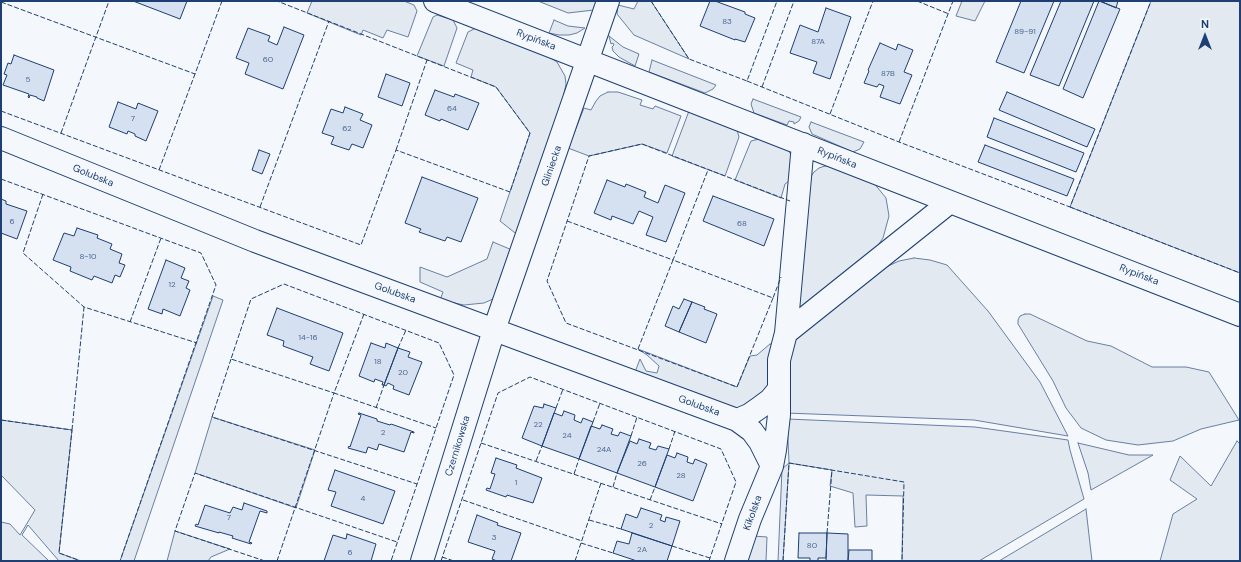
<!DOCTYPE html>
<html>
<head>
<meta charset="utf-8">
<style>
	body { margin:0 }
	#map { position:relative; width:1241px; height:562px; overflow:hidden; background:#f4f7fb; font-family:"DM Sans",sans-serif }
	canvas { display:block }
	.frame { position:absolute; inset:0; border:2px solid #1d3f73; pointer-events:none }
	.north { position:absolute; left:1185px; top:16px; width:40px; height:40px; -webkit-text-stroke:3px #f4f7fb; paint-order:stroke; rotate:0deg; font-size:11px; font-weight:700; line-height:16px; text-align:center; color:#1d3f73 }
	.north::after { content:''; display:block; margin:auto; width:14px; height:18px; background:#1d3f73; clip-path:polygon(50% 0,100% 100%,50% 72%,0 100%) }
</style>
</head>
<body>
<div id="map">
<canvas width="1241" height="562"></canvas>
<div class="frame"></div>
<div class="north">N</div>
</div>
<script>
const c = document.querySelector('canvas').getContext('2d');
c.lineJoin = 'round';
function fillPath(path, color) { c.fillStyle = color; c.fill(path, 'evenodd'); }
const toPath = rows => new Path2D(rows.map(r => 'M' + r).join(''));
function stroke(path, color, width, dash) { c.strokeStyle = color; c.lineWidth = width; c.lineCap = dash ? 'butt' : 'round'; c.setLineDash(dash || []); c.stroke(path); }
function label(font, color, halo, rows, align = 'center') {
  c.font = font + ' "DM Sans",sans-serif'; c.lineWidth = 3; c.setLineDash([]); c.textBaseline = 'middle'; c.strokeStyle = halo; c.fillStyle = color; for (const [text, x, y, turn = 0] of rows) {
    c.save(); c.translate(x, y); c.rotate((+turn || 0) * Math.PI / 180); c.textAlign = isNaN(turn) ? turn : align; if (halo) c.strokeText(text, 0, 0); c.fillText(text, 0, 0); c.restore();
  }
}
const green = toPath([
	[312,1,404,1,414,5,417,11,408,37,387,30,383,38,363,30,361,35,307,13,312,1],
	[538,1,597,1,594,10,568,13,538,1],
	[638,1,651,1,689,59,634,35,617,14,618,5,634,9,638,1],
	[962,1,985,1,975,21,956,16,962,1],
	[1151,1,1240,1,1240,273,1070,207,1151,1],
	[437,15,453,20,457,28,444,66,417,56,433,17,437,15],
	[554,20,568,26,585,28,577,33,569,35,559,35,549,33,554,20],
	[476,28,549,57,557,62,565,76,566,84,563,98,519,236,500,221,530,133,496,87,471,77,473,70,456,63,468,32,476,28],
	[609,36,623,47,639,54,635,66,619,57,613,51,612,47,614,45,613,43,611,44,609,36],
	[652,60,716,85,713,89,705,93,649,72,652,60],
	[608,92,618,92,642,100,640,105,653,109,655,106,681,116,667,153,642,144,589,156,568,148,584,108,591,110,596,101,600,96,608,92],
	[753,99,801,117,799,121,794,124,794,122,789,121,787,125,754,113,751,104,753,99],
	[689,111,737,130,739,137,725,176,672,156,689,111],
	[811,122,864,142,860,149,853,152,812,134,809,127,811,122],
	[759,139,783,147,789,151,792,157,793,178,785,184,781,198,735,180,751,141,759,139],
	[825,166,832,166,873,182,886,198,889,216,883,238,872,254,795,313,810,178,814,172,819,168,825,166],
	[493,242,512,250,499,292,493,299,484,303,464,305,440,300,443,292,420,282,420,267,447,277,487,259,493,242],
	[914,258,930,260,947,265,988,311,1040,382,1068,436,974,420,785,413,789,357,797,337,884,268,899,261,914,258],
	[213,296,223,300,134,561,120,561,213,296],
	[1025,314,1030,314,1087,341,1111,346,1152,367,1186,367,1209,372,1239,420,1201,429,1173,441,1138,445,1106,440,1081,428,1066,408,1053,381,1018,324,1018,320,1020,316,1025,314],
	[770,344,774,346,769,389,739,409,635,372,640,359,646,371,657,373,659,366,647,355,638,349,737,387,750,356,757,355,770,344],
	[212,417,315,450,296,508,195,473,212,417],
	[787,419,975,427,1068,440,1070,450,1084,499,979,561,902,561,903,496,866,495,867,526,855,527,853,493,830,486,832,470,789,463,783,561,778,561,782,469,789,463,787,419],
	[1,420,72,430,59,553,81,561,59,561,28,525,22,535,49,561,1,561,1,522,10,524,20,535,35,510,1,475,1,420],
	[1237,441,1240,444,1240,561,1160,561,1173,514,1197,499,1170,480,1180,456,1211,486,1237,441],
	[1078,443,1129,455,1153,455,1091,490,1088,473,1078,443],
	[1086,509,1092,561,999,561,1086,509],
	[175,531,230,549,211,557,208,561,167,561,175,531],
	[753,536,767,537,766,561,746,561,753,536]
]);
fillPath(green, '#e3e9f0');
stroke(green, '#687fa3', 1);
const building = toPath([
	[133,1,187,1,180,19,133,1],
	[710,1,715,1,745,12,745,14,755,18,745,42,735,39,735,40,700,26,710,1],
	[1021,1,1054,1,1024,73,996,62,1021,1],
	[1061,1,1094,1,1059,86,1030,75,1061,1],
	[1099,1,1120,9,1083,98,1063,89,1099,1],
	[1100,1,1118,1,1116,8,1100,1],
	[826,8,851,17,830,79,813,73,817,62,790,53,800,25,818,32,826,8],
	[284,27,304,35,283,89,245,74,249,63,236,58,248,28,270,36,268,41,277,45,284,27],
	[880,43,896,50,898,44,913,50,904,72,912,75,900,104,880,97,884,86,879,84,877,87,864,83,869,71,868,70,880,43],
	[14,55,54,70,44,101,37,98,37,97,30,95,29,98,28,97,29,94,3,85,7,75,4,74,8,63,11,64,14,55],
	[386,74,410,83,402,106,378,97,386,74],
	[435,90,454,97,455,94,479,103,468,130,441,119,440,121,425,115,435,90],
	[1007,92,1095,129,1087,147,999,110,1007,92],
	[118,102,136,109,138,103,158,111,146,141,135,136,135,134,128,131,127,134,109,127,118,102],
	[345,107,363,114,360,120,372,125,363,148,352,144,349,150,331,144,334,137,322,133,331,109,343,113,345,107],
	[994,118,1084,153,1076,172,987,137,994,118],
	[985,145,1074,179,1067,196,978,162,985,145],
	[259,150,270,154,262,174,252,170,259,150],
	[422,177,478,198,461,242,447,237,445,241,419,232,421,229,405,223,422,177],
	[607,180,625,187,626,184,646,192,644,197,658,203,665,185,685,193,666,242,646,235,653,217,639,211,633,224,612,216,611,220,594,213,607,180],
	[713,196,774,219,764,246,703,221,713,196],
	[1,199,6,201,6,204,27,211,17,239,1,233,1,199],
	[77,228,98,235,97,238,112,244,110,249,122,254,119,263,125,265,120,277,115,275,112,283,94,276,92,280,70,271,71,267,53,260,64,233,74,236,77,228],
	[166,260,185,268,181,278,189,281,186,288,190,290,180,316,163,309,162,314,148,309,166,260],
	[684,299,692,302,679,332,665,326,673,306,679,309,684,299],
	[692,302,705,307,704,309,717,314,706,343,679,332,692,302],
	[277,308,343,333,329,371,310,364,313,357,283,346,284,341,267,335,277,308],
	[371,343,385,348,386,343,398,348,384,385,382,385,383,382,375,379,374,382,359,376,371,343],
	[398,348,410,352,408,357,422,362,409,395,393,389,394,386,388,383,386,386,384,385,398,348],
	[544,404,556,408,542,446,522,438,534,406,543,408,544,404],
	[564,411,575,415,574,420,581,423,583,418,593,422,579,459,542,446,554,413,562,416,564,411],
	[359,413,377,419,377,421,390,425,391,424,414,432,414,433,411,432,404,452,379,444,377,450,368,447,366,453,348,448,349,446,350,447,361,415,358,414,359,413],
	[602,425,613,429,611,434,618,436,620,432,631,436,617,473,579,459,591,426,600,429,602,425],
	[639,439,651,443,649,448,656,450,658,446,669,449,655,487,617,473,630,441,637,444,639,439],
	[677,453,688,457,687,462,693,464,695,459,707,464,693,501,655,487,667,455,675,458,677,453],
	[496,458,517,465,516,468,542,478,533,503,507,495,506,497,486,490,487,488,490,489,495,474,491,473,496,458],
	[335,470,395,491,383,524,331,506,336,492,328,490,335,470],
	[244,503,267,511,267,513,260,511,249,542,252,543,251,544,232,538,233,536,219,532,219,533,195,526,196,524,198,525,205,505,230,513,233,507,242,510,244,503],
	[641,508,662,515,660,520,665,522,666,517,680,521,672,546,621,529,626,514,637,518,641,508],
	[477,515,498,523,497,525,521,533,511,561,497,561,492,559,495,551,468,542,477,515],
	[632,533,672,546,667,561,637,561,613,553,617,541,629,544,632,533],
	[799,533,827,533,826,558,818,558,818,561,810,561,810,558,798,558,799,533],
	[827,533,848,534,848,561,826,561,827,533],
	[347,534,376,544,371,561,324,561,333,535,346,539,347,534],
	[849,550,872,550,872,561,848,561,849,550]
]);
fillPath(building, '#d5e0f0');
stroke(building, '#1d3f73', 1);
const minor = toPath([
	[435,1,1240,315],
	[1,138,255,241,737,420,752,431,760,442,772,466],
	[786,333,950,202],
	[737,420,749,415,759,408,770,400,779,389],
	[422,561,494,330,608,1],
	[736,561,750,519,772,466,775,450,779,415,779,360,786,333,803,144]
]);
stroke(minor, '#1d3f73', 24);
stroke(minor, '#f4f7fb', 22);
stroke(toPath([
	[651,1,689,59,747,81,777,1],
	[917,1,949,14],
	[1,2,195,74,222,1],
	[747,81,899,142,1070,207,1151,1],
	[762,87,794,1],
	[1,111,361,245,396,150,510,192,530,133,496,87,277,1],
	[830,114,873,1],
	[61,133,109,1],
	[899,142,953,1],
	[396,150,427,60],
	[159,170,195,74],
	[1,179,201,253,216,285,120,561],
	[43,194,23,253,84,307,197,343],
	[260,207,329,21],
	[1070,207,1240,273],
	[567,221,673,260,708,170],
	[773,298,737,387,566,323,547,281,589,156,642,144,790,201],
	[364,314,334,393,436,428],
	[130,322,161,238],
	[398,348,406,330],
	[638,349,673,260,773,298,781,277],
	[231,359,212,417,417,484],
	[376,408,384,385],
	[556,408,563,389],
	[1,420,72,430,59,553,81,561],
	[593,422,600,403],
	[72,430,84,307],
	[631,436,637,417],
	[481,443,722,524],
	[669,449,675,431],
	[536,461,542,446],
	[574,474,579,459],
	[613,487,617,473],
	[463,500,582,541],
	[650,500,655,487],
	[589,520,621,529],
	[827,533,832,470],
	[581,543,613,553],
	[672,546,710,558],
	[442,557,454,561],
	[265,561,175,531,195,473,397,542],
	[277,561,334,393,231,359,251,299,284,284,439,343,454,375,391,561],
	[441,561,498,393,530,377,721,449,736,482,709,561],
	[575,561,601,483],
	[783,561,789,463,904,482,902,561]
]), '#1d3f73', 1, [5, 2]);
label('8px', '#4b6792', null, [
	["83",727,22],
	["89-91",1025,32],
	["87A",818,42],
	["60",268,60],
	["87B",888,74],
	["5",28,80],
	["64",452,109],
	["7",133,119],
	["62",347,129],
	["6",12,222],
	["68",742,224],
	["8-10",88,257],
	["12",172,285],
	["14-16",308,338],
	["18",378,362],
	["20",403,373],
	["22",538,425],
	["2",383,433],
	["24",567,436],
	["24A",604,450],
	["26",642,464],
	["28",681,476],
	["1",516,483],
	["4",363,499],
	["7",229,518],
	["2",651,526],
	["3",494,538],
	["80",812,546],
	["2A",642,550],
	["6",350,553]
]);
label('10px', '#1d3f73', '#f4f7fb', [
	["Rypińska",536,40,21],
	["Rypińska",837,158,22],
	["Gliniecka",552,166,-71],
	["Golubska",93,176,22],
	["Rypińska",1139,275,21],
	["Golubska",395,293,20],
	["Golubska",699,406,20],
	["Czernikowska",458,446,-73],
	["Kikolska",753,513,-70]
]);
</script>
</body>
</html>
